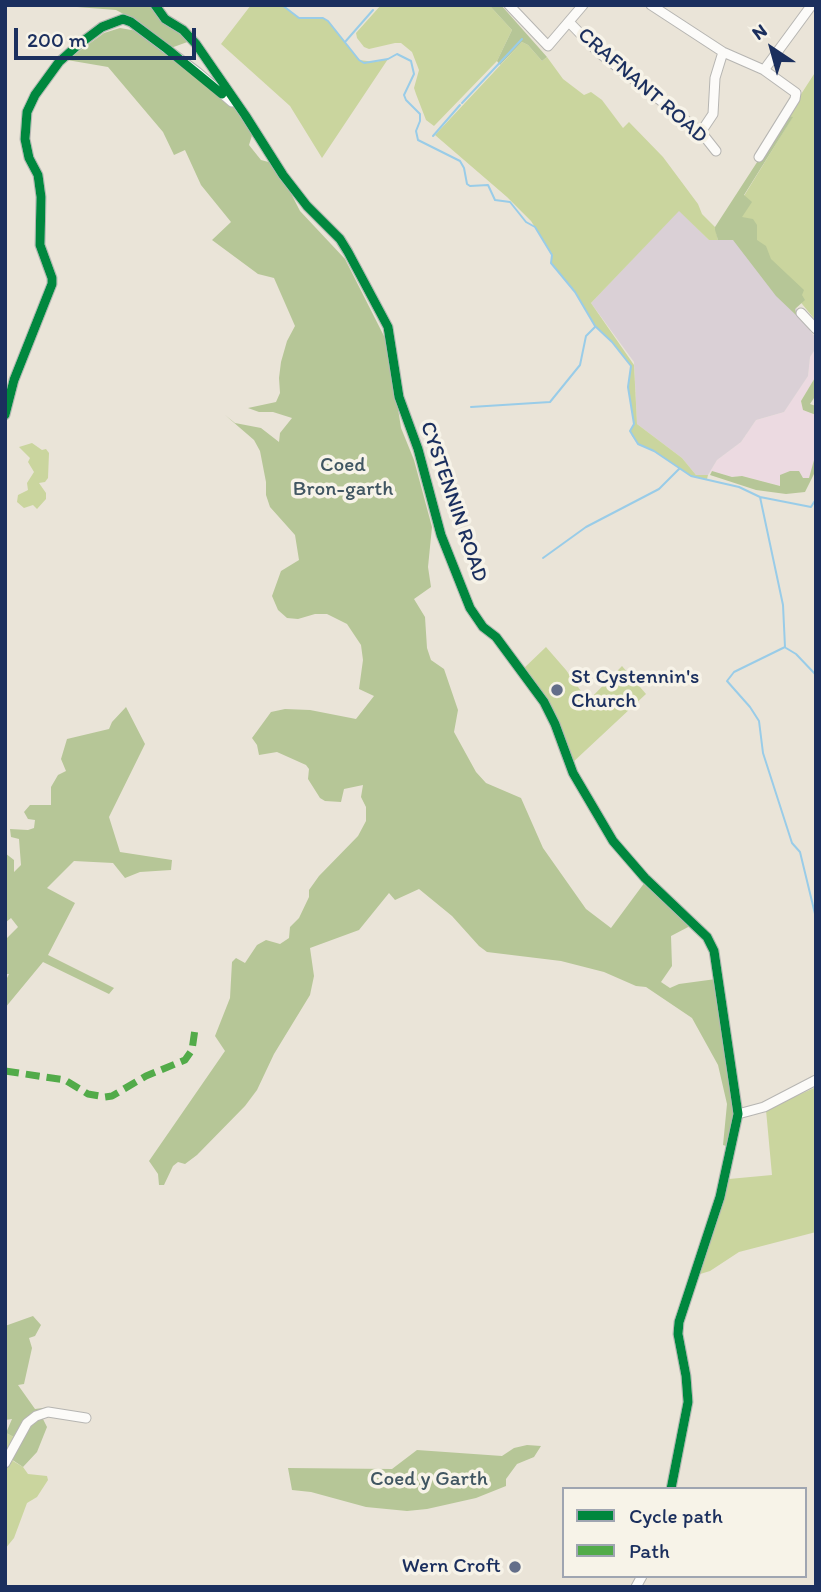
<!DOCTYPE html>
<html>
<head>
<meta charset="utf-8">
<style>
	body { margin:0 }
	#map { position:relative; width:821px; height:1592px; overflow:hidden; background:#eae4d8; font-family:Itim,sans-serif }
	canvas { display:block }
	.frame { position:absolute; inset:0; border:7px solid #1b2f5e; pointer-events:none }
	.legend { position:absolute; left:562px; top:1487px; width:245px; height:91px; box-sizing:border-box; background:#f7f3e8; border:2px solid #9fa5b1; margin:0; padding:9px 12px; list-style:none; font-size:21px; color:#1b2f5e }
	.legend li { display:flex; align-items:center; gap:14px; height:35px }
	.legend b { width:35px; border:2px solid #9fa5b1 }
	.north { position:absolute; left:737px; top:14px; width:70px; height:70px; -webkit-text-stroke:5px #f7f3e8; paint-order:stroke; rotate:324deg; font-size:19px; font-weight:700; line-height:28px; text-align:center; color:#1b2f5e }
	.north::after { content:''; display:block; margin:auto; width:24px; height:32px; background:#1b2f5e; clip-path:polygon(50% 0,100% 100%,50% 72%,0 100%) }
	.scale { position:absolute; left:14px; top:28px; width:182px; height:32px; box-sizing:border-box; border:4px solid #1b2f5e; border-top:0; padding-left:9px; font-size:21px; line-height:24px; white-space:nowrap; color:#1b2f5e; -webkit-text-stroke:5px #f7f3e8; paint-order:stroke }
</style>
</head>
<body>
<div id="map">
<canvas width="821" height="1592"></canvas>
<div class="frame"></div>
<ul class="legend">
<li><b style="height:9px;background:#00873e"></b>Cycle path</li>
<li><b style="height:9px;background:#52ab49"></b>Path</li>
</ul>
<div class="north">N</div>
<div class="scale">200 m</div>
</div>
<script>
const c = document.querySelector('canvas').getContext('2d');
c.lineJoin = 'round';
function fillPath(path, color) { c.fillStyle = color; c.fill(path, 'evenodd'); }
const toPath = rows => new Path2D(rows.map(r => 'M' + r).join(''));
function stroke(path, color, width, dash) { c.strokeStyle = color; c.lineWidth = width; c.lineCap = dash ? 'butt' : 'round'; c.setLineDash(dash || []); c.stroke(path); }
function label(font, color, halo, rows, align = 'center') {
  c.font = font + ' Itim,sans-serif'; c.lineWidth = 7; c.setLineDash([]); c.textBaseline = 'middle'; c.strokeStyle = halo; c.fillStyle = color; for (const [text, x, y, turn = 0] of rows) {
    c.save(); c.translate(x, y); c.rotate((+turn || 0) * Math.PI / 180); c.textAlign = isNaN(turn) ? turn : align; if (halo) c.strokeText(text, 0, 0); c.fillText(text, 0, 0); c.restore();
  }
}
fillPath(toPath([
	[816,348,816,376,801,401,803,410,816,415,815,460,809,478,781,486,742,476,732,477,712,471,708,475,717,460,741,442,756,420,784,412,808,376,810,357]
]), '#ecdae1');
fillPath(toPath([
	[679,210,709,240,742,240,812,328,810,331,816,338,816,348,810,357,808,376,784,412,756,420,741,442,717,460,708,475,696,475,682,458,637,424,634,362,591,303]
]), '#dad0d6');
fillPath(toPath([
	[251,5,282,5,299,18,323,18,328,21,359,60,375,62,388,59,322,158,290,106,221,44],
	[381,5,489,5,512,30,497,61,434,126,426,120,416,94,414,88,419,70,412,52,401,43,395,43,369,49,364,47,357,38,356,33],
	[522,42,528,45,542,61,547,57,563,79,584,95,591,92,602,100,623,128,629,122,663,157,698,204,702,214,715,227,718,240,709,240,679,211,591,303,634,365,637,424,682,458,696,475,708,475,707,479,691,476,654,451,639,445,632,436,630,431,634,424,628,387,631,366,612,342,595,326,575,292,551,263,552,254,531,221,507,197,435,135],
	[816,71,816,321,731,217,792,118,787,116],
	[32,443,42,450,46,449,49,453,48,478,45,482,39,483,46,493,46,499,37,509,33,505,24,508,17,502,18,495,28,490,27,483,34,472,28,462,30,458,19,447],
	[546,647,566,670,588,701,622,666,646,694,571,764,565,750,522,670],
	[816,1087,816,1232,739,1252,710,1271,697,1275,729,1179,772,1175,766,1110],
	[6,1433,18,1439,8,1458,23,1467,28,1474,47,1476,48,1480,37,1497,27,1503,14,1538,5,1549]
]), '#cad59e');
fillPath(toPath([
	[77,5,155,5,193,40,168,49,245,115,254,129,249,145,261,160,276,164,300,211,345,259,388,344,401,428,414,460,432,527,428,567,431,587,414,599,425,617,427,648,431,660,444,669,458,710,454,732,476,772,486,783,521,798,543,848,586,909,611,928,645,882,692,925,671,936,672,966,661,982,670,988,679,984,716,979,735,1118,729,1147,723,1145,727,1104,718,1065,692,1018,646,987,636,986,604,972,561,961,487,952,479,946,452,916,419,889,395,900,389,893,359,930,310,948,314,976,310,995,274,1054,257,1090,245,1106,197,1155,185,1164,178,1162,173,1166,164,1185,159,1185,158,1174,149,1161,225,1051,215,1036,230,998,232,962,236,958,245,963,257,945,266,940,280,944,289,938,290,927,299,918,309,897,309,890,319,876,358,836,366,821,366,807,361,797,363,785,344,789,341,802,325,801,320,798,308,779,309,769,306,765,277,752,259,755,257,745,252,738,271,712,285,709,310,710,356,719,374,696,359,689,363,660,361,645,347,624,327,614,315,614,298,619,287,618,278,610,272,596,281,571,299,560,295,535,270,507,266,495,266,482,260,451,254,440,225,415,235,423,261,428,279,442,280,433,292,418,273,412,259,412,248,408,276,402,280,393,279,378,281,362,287,341,295,326,274,278,258,274,212,240,231,222,201,185,185,150,174,155,163,132,108,67,67,60,104,33,120,28,137,31,131,18,116,10,77,7],
	[489,5,501,5,547,57,542,61,528,45,522,42,500,65,497,61,512,30],
	[787,116,793,117,744,195,752,202,742,217,753,219,757,225,757,240,766,246,771,259,804,290,802,295,805,300,795,309,797,316,776,296,733,240,718,240,715,230,715,227],
	[816,376,816,395,810,404,816,406,816,415,803,410,801,401],
	[816,441,815,472,805,492,786,494,756,490,710,475,712,471,732,477,742,476,780,486,780,475,790,471,799,471,803,478,809,478,814,460],
	[126,707,145,744,109,817,120,852,172,860,171,870,140,872,125,878,113,863,74,861,47,888,75,903,48,955,114,988,109,994,43,962,5,1008,5,982,9,974,5,974,5,940,18,927,11,918,5,923,5,853,14,860,14,872,21,865,19,839,11,837,10,829,28,830,34,828,35,820,28,819,24,812,30,805,51,805,51,787,58,775,66,771,61,759,67,739,109,729,112,722],
	[33,1316,41,1325,35,1336,29,1338,32,1348,24,1384,18,1385,35,1409,51,1407,59,1410,41,1415,47,1427,37,1452,23,1467,8,1457,18,1439,6,1433,12,1419,5,1420,5,1326],
	[527,1445,541,1446,534,1457,517,1464,506,1479,506,1486,476,1498,427,1509,407,1511,366,1507,311,1492,292,1490,288,1468,392,1469,417,1450,502,1456,514,1448]
]), '#b6c697');
stroke(toPath([
	[282,5,299,18,323,18,328,21,359,60,364,63,388,59,397,54,411,61,414,74,404,95,406,100,420,114,420,121,416,131,418,140,460,161,464,168,467,184,470,186,488,185,495,200,510,202,526,222,535,227,552,255,551,263,575,292,595,326,612,342,631,366,628,387,634,424,630,431,638,444,654,451,691,476,739,487,760,497,811,507,816,499],
	[345,42,373,10],
	[462,103,522,39],
	[433,136,460,105],
	[471,407,550,402,580,365,586,336,595,327],
	[760,497,783,605,785,647,734,672,727,681,750,707,759,721,763,753,792,843,800,852,816,918],
	[543,558,586,527,659,489,679,469],
	[786,648,796,654,816,675]
]), '#99cce8', 2);
const minor = toPath([
	[155,5,165,19,183,30,196,44,245,115,283,175,307,206,340,239,348,252,388,327,399,397,418,449,441,535,470,608,483,627,496,637,544,702,555,724,573,773,613,841,645,878,707,937,714,951,738,1114,720,1197,679,1322,678,1334,686,1376,688,1402,671,1489],
	[509,5,548,46,583,5],
	[651,5,723,52,764,70,796,93,795,99,759,157],
	[569,22,598,52,701,132,716,151],
	[764,70,811,6],
	[701,132,713,114,715,78,723,52],
	[801,313,816,329],
	[5,415,14,380,52,284,52,278,40,245,41,197,38,175,29,158,25,139,27,112,35,95,59,62,78,45,102,27,123,19,131,22,197,72,232,102],
	[738,1114,764,1107,816,1080],
	[5,1463,27,1423,36,1416,48,1412,86,1418],
	[636,1587,642,1576]
]);
stroke(minor, '#b6b5b2', 11);
stroke(minor, '#fcfbf9', 9);
stroke(toPath([
	[5,1071,65,1080,88,1094,105,1097,112,1096,146,1076,185,1060,192,1050,195,1029]
]), '#52ab49', 7, [14, 7]);
stroke(toPath([
	[155,5,165,19,183,30,196,44,245,115,283,175,307,206,340,239,348,252,388,327,399,397,418,449,441,535,470,608,483,627,496,637,544,702,555,724,573,773,613,841,645,878,707,937,714,951,738,1114,720,1197,679,1322,678,1334,686,1376,688,1402,671,1489],
	[5,415,14,380,52,284,52,278,40,245,41,197,38,175,29,158,25,139,27,112,35,95,59,62,78,45,102,27,123,19,131,22,167,49,222,94]
]), '#00873e', 9);
for (const [x, y, r, color] of [
	[557,690,7,"#636e89"],
	[515,1567,7,"#636e89"]
]) { const dot = new Path2D(); dot.arc(x, y, r, 0, 2 * Math.PI); c.fillStyle = color; c.fill(dot); stroke(dot, '#f7f3e8', 2.5); }
label('21px', '#1b2f5e', '#f7f3e8', [
	["CRAFNANT ROAD",642,86,41],
	["CYSTENNIN ROAD",453,502,71]
]);
label('21px', '#405662', '#f7f3e8', [
	["Coed",343,466],
	["Bron-garth",343,490],
	["Coed y Garth",429,1480]
]);
label('21px', '#1b2f5e', '#f7f3e8', [
	["St Cystennin's",571,678],
	["Church",571,702],
	["Wern Croft",501,1567,"right"]
], 'left');
</script>
</body>
</html>
